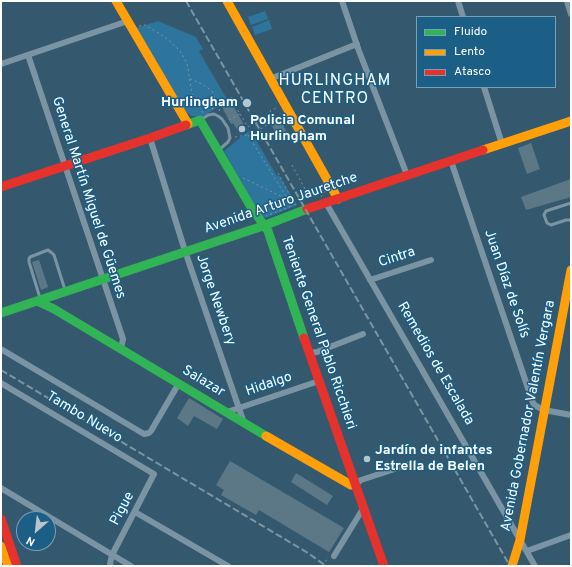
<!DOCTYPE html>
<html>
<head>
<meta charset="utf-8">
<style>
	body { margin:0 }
	#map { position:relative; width:572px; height:567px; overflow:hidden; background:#34596e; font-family:Overpass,sans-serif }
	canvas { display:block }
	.frame { position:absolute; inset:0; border:2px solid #fff; pointer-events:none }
	.legend { position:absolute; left:416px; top:16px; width:140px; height:72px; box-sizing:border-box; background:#1c5f86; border:1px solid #779fb6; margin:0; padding:5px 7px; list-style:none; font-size:12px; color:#fff }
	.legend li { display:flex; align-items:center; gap:8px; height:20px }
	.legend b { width:20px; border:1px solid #779fb6 }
	.north { position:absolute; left:16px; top:511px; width:40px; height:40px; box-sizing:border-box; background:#1c5f86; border:1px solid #779fb6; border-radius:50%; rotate:208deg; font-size:11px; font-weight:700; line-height:16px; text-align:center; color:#fff }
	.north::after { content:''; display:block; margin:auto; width:14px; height:18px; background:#b8c5cc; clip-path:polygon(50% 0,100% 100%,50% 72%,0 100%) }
</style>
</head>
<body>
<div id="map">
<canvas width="572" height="567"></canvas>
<div class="frame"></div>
<ul class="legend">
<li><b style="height:5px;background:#30b455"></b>Fluido</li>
<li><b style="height:5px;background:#ff9f0a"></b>Lento</li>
<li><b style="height:5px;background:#e5322d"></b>Atasco</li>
</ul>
<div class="north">N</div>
</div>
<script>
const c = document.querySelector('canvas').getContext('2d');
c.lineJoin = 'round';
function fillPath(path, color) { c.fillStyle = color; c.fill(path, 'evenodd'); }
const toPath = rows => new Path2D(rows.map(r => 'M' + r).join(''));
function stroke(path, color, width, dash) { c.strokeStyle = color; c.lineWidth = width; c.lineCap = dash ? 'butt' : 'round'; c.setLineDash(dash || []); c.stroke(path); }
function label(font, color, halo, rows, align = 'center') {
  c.font = font + ' Overpass,sans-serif'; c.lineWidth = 3; c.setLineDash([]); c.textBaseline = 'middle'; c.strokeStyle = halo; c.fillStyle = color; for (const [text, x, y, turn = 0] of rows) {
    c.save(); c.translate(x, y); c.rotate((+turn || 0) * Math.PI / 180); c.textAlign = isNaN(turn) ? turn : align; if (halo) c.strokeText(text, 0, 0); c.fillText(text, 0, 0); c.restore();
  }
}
fillPath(toPath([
	[265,11,268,19,251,25,248,17],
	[269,20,272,29,255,35,252,27],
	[158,21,196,37,203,49,199,51,228,101,203,116,191,116,185,111,136,28],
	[250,130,277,176,279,175,297,205,266,218,261,216,224,151]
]), '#2d759c');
fillPath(toPath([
	[231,102,247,130,240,134,233,123,231,124,222,107],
	[281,121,288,134,285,135,287,138,280,141,272,126],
	[531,143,540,169,527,174,518,148],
	[571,179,571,197,526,210,521,197],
	[39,260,48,287,41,290,32,262],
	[189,398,223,419,217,429,194,416,188,426,177,418],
	[230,461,344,528,329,552,259,510,256,515,221,495,224,490,216,485],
	[296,473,333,496,327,505,291,482]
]), '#5c7887');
stroke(toPath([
	[139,26,145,25,160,34,170,41,180,51,187,63,192,94,203,113],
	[190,79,202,84,212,91,218,106],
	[212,109,218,106,220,112],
	[240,114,248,127,251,125],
	[229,120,240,114,231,98,234,96],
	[274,121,270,111,278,107],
	[248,135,292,206,266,216],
	[235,137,252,134],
	[292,165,311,200],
	[278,173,296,206],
	[243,178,289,200],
	[321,197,325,191],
	[323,566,328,557]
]), '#7b94a4', 1, [2, 3]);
stroke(toPath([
	[201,120,208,115,214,114,218,116,222,119,228,128,230,138,228,142,220,149],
	[571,203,546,211,544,215,547,223,551,225,566,220,571,220],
	[40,298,29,262,29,259,30,257,48,250,52,253,54,255,65,290]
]), '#7b94a4', 3);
stroke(toPath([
	[342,1,359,51,407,175],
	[458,1,463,17],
	[567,1,571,14],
	[28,55,123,339,121,349],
	[1,64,128,21],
	[270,79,357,44],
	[484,87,502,144],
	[150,138,185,251,244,423],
	[451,161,533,403,536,406,544,410,571,415],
	[326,203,535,566],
	[370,280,431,260],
	[1,349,144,434,149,433,151,431,179,383],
	[310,353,317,352,363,334],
	[1,383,154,474,112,555,110,564,111,566],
	[227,412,319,381],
	[355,485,361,480,410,464],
	[1,488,131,566],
	[135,512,228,566],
	[527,551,571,535],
	[334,556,364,507]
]), '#7b94a4', 6);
stroke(toPath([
	[186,125,200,120,251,207,268,231,304,338],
	[37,301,54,309,266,436],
	[1,313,263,226,307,209]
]), '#30b455', 9);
stroke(toPath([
	[116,1,188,124],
	[227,1,338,199],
	[483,150,571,121],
	[266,436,351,485,355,485],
	[1,546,8,566],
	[512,566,520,540,571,270]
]), '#ff9f0a', 9);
stroke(toPath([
	[1,187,150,138,186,125],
	[307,209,483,150],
	[304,338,384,566],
	[1,519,17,566]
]), '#e5322d', 9);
stroke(toPath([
	[186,1,510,566],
	[1,370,308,553,326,566]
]), '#7b95a3', 2, [7, 3]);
stroke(toPath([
	[252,134,274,121]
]), '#7b94a4', 1, [2, 3]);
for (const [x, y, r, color] of [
	[247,103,5,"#b8c5cc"],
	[242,129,4,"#b8c5cc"],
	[367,459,4,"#b8c5cc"]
]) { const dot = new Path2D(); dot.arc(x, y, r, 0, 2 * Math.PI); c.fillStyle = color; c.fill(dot); stroke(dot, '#1c5f86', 1.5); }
label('bold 14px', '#fff', '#1c5f86', [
	["Hurlingham",238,103,"right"],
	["Policia Comunal",250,121],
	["Hurlingham",250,137],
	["Jardín de infantes",375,451],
	["Estrella de Belen",375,467]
], 'left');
label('14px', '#fff', '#1c5f86', [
	["General Martín Miguel de Güemes",88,198,72],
	["Avenida Arturo Jauretche",281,204,-19],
	["Cintra",397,258,-18],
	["Juan Díaz de Solís",506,284,71],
	["Jorge Newbery",215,300,71],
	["Teniente General Pablo Ricchieri",318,333,71],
	["Remedios de Escalada",435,364,60],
	["Salazar",203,382,31],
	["Hidalgo",269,385,-19],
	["Avenida Gobernador Valentín Vergara",529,416,-79],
	["Tambo Nuevo",84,418,31],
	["Pigue",123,509,-62]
]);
c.letterSpacing = '1px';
label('16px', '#fff', '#1c5f86', [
	["HURLINGHAM",335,82],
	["CENTRO",335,100]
]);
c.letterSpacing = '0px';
</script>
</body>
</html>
